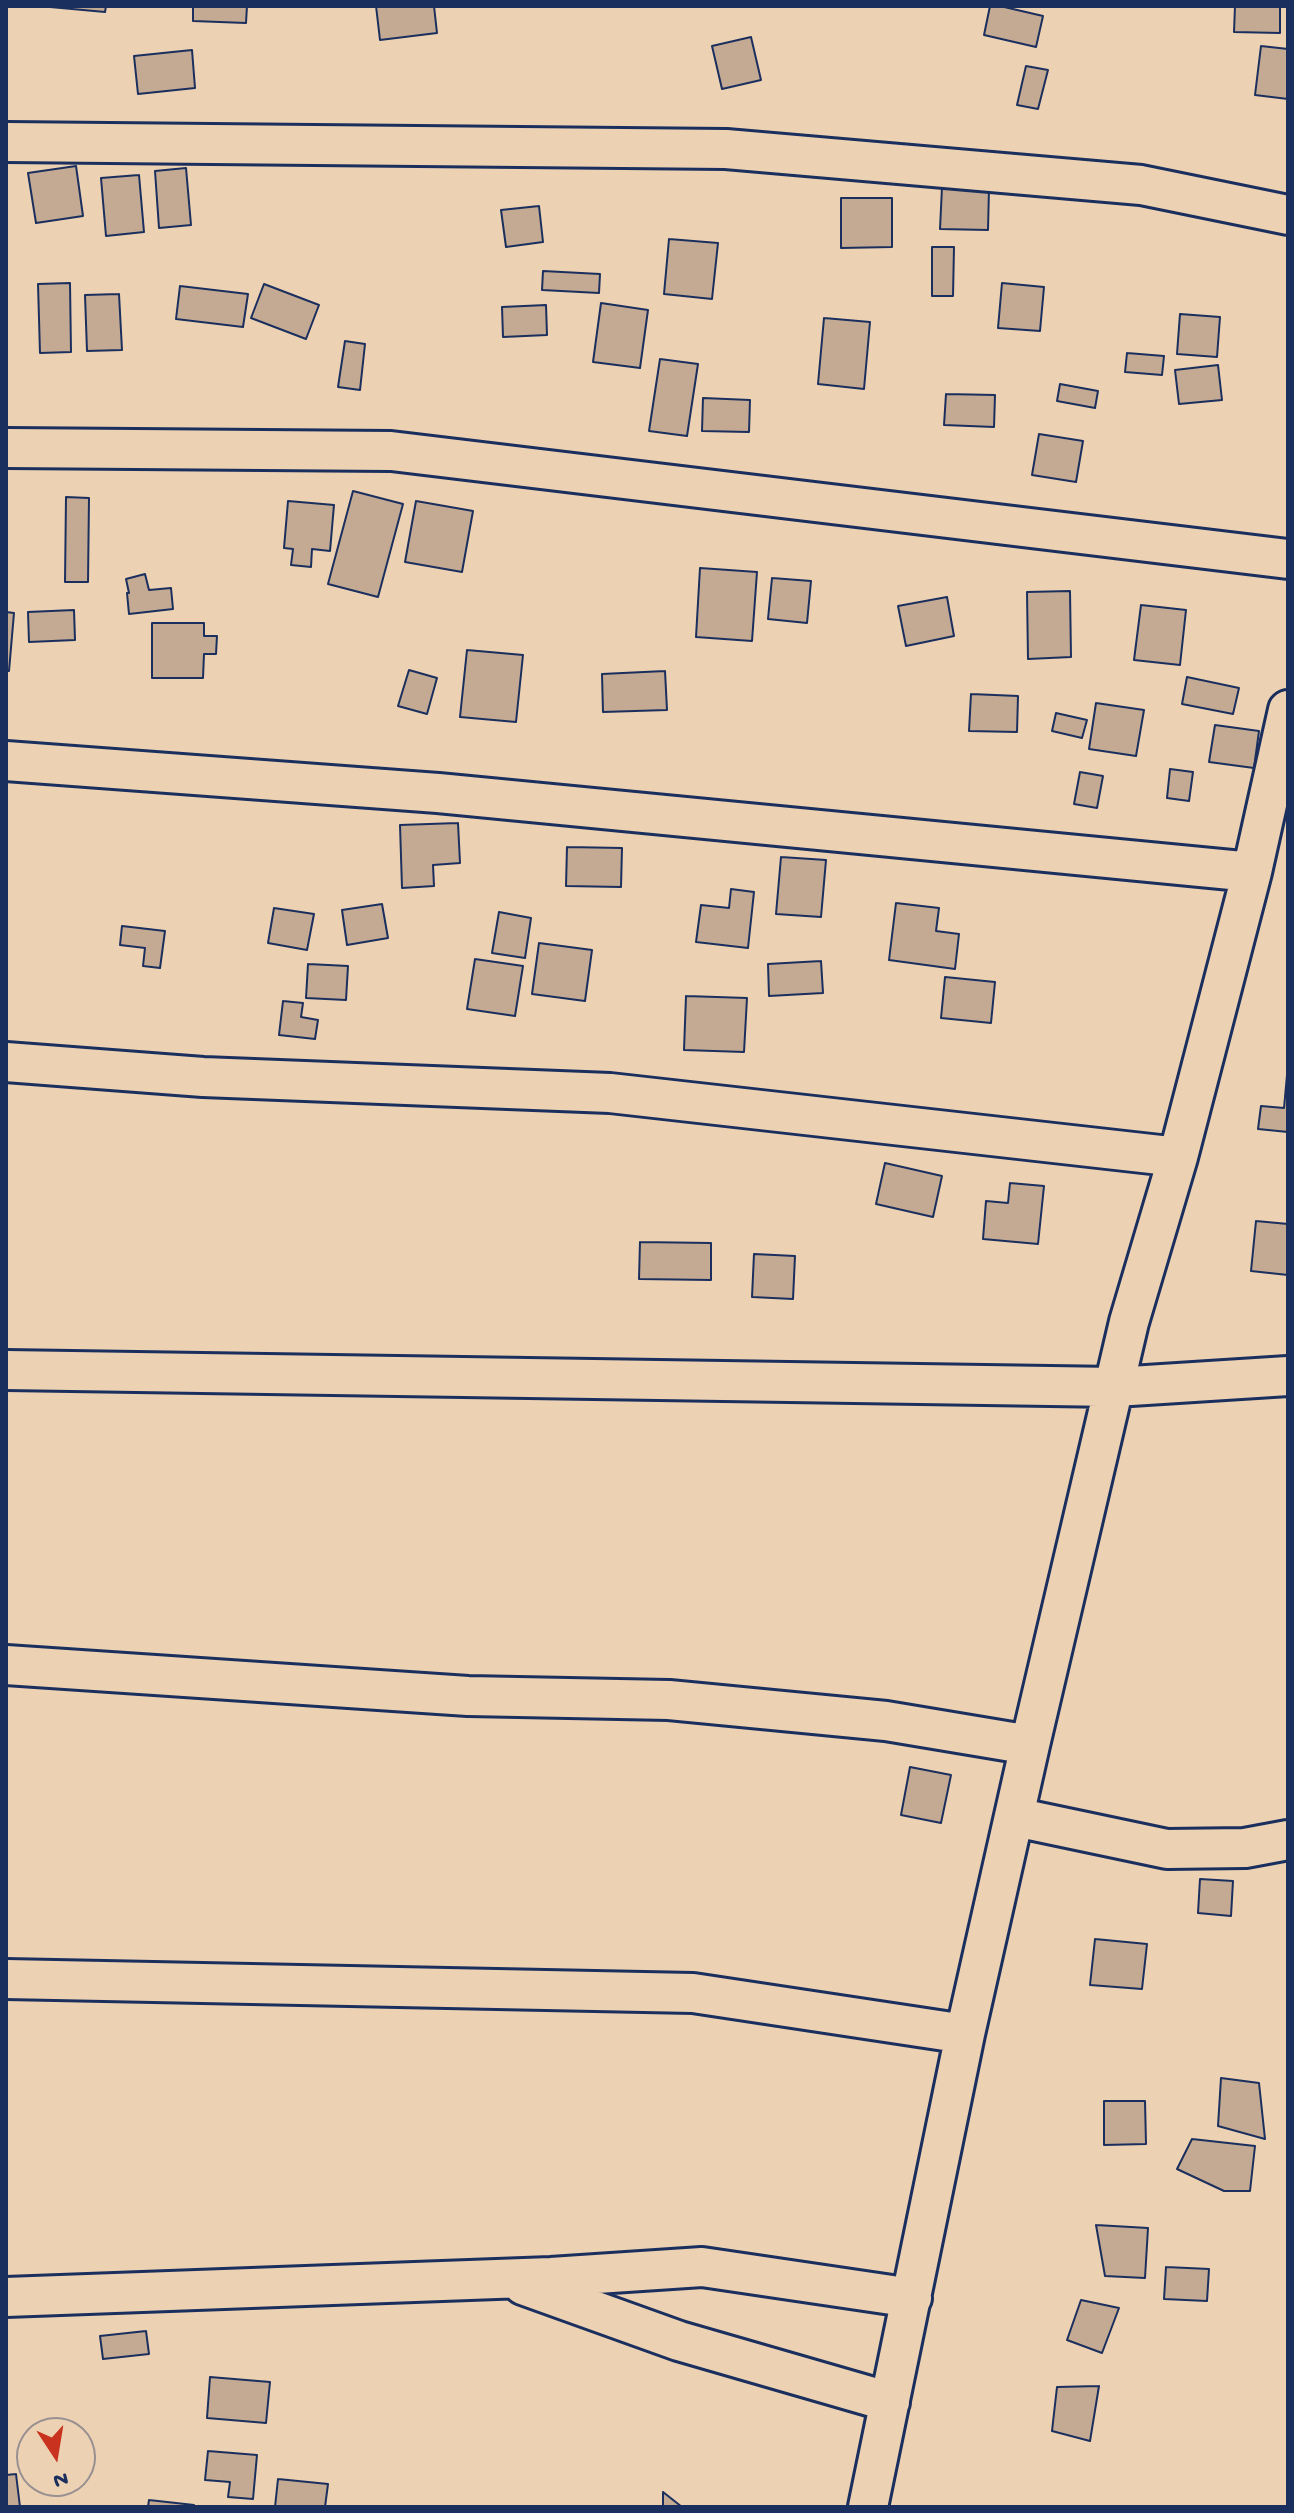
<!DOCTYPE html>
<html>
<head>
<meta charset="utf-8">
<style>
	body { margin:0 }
	#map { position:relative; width:1294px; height:2513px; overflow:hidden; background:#ecd1b3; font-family:"Gochi Hand",sans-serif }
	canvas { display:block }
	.frame { position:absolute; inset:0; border:8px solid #1b2f5e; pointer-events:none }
	.north { position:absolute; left:16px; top:2417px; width:80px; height:80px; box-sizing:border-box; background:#ecd1b3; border:2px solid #989091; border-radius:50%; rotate:168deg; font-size:22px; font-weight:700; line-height:32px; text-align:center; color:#1b2f5e }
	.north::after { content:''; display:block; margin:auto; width:28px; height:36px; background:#c8321e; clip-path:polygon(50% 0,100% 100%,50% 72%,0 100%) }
</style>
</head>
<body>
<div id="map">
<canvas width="1294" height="2513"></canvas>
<div class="frame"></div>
<div class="north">N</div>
</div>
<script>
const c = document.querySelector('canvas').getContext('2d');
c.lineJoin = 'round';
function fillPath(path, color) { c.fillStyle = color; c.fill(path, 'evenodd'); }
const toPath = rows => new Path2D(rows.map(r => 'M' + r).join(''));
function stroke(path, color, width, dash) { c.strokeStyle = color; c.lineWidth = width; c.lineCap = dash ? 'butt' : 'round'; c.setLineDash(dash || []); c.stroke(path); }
const building = toPath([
	[39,6,106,6,105,12,39,6],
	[193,6,247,6,246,23,193,21,193,6],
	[376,6,434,6,437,33,380,40,376,6],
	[990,6,1000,6,1043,16,1036,47,984,35,990,6],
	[1235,6,1280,6,1280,33,1234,32,1235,6],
	[751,37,761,80,722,89,712,46,751,37],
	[1261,46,1288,49,1288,99,1255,95,1261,46],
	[192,50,195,88,138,94,134,56,192,50],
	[1026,66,1048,70,1038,109,1017,105,1026,66],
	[76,166,83,216,36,223,28,173,76,166],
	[186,168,191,225,159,228,155,171,186,168],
	[139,175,144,232,106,236,101,178,139,175],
	[942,187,989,188,988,230,940,229,942,187],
	[841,198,892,198,892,247,841,248,841,198],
	[539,206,543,242,506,247,501,210,539,206],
	[669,239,718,243,712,299,664,294,669,239],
	[932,247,954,247,953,296,932,296,932,247],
	[543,271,600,274,599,293,542,290,543,271],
	[70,283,71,352,40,353,38,284,70,283],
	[1002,283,1044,287,1040,331,998,328,1002,283],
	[264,284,319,305,306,339,251,318,264,284],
	[180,286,248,294,243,327,176,319,180,286],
	[119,294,122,350,87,351,85,295,119,294],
	[601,303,648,310,640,368,593,362,601,303],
	[546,305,547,335,503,337,502,307,546,305],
	[1180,314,1220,317,1217,357,1177,354,1180,314],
	[824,318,870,322,864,389,818,384,824,318],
	[345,341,365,344,360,390,338,387,345,341],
	[1127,353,1164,356,1162,375,1125,372,1127,353],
	[660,359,698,364,687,436,649,431,660,359],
	[1218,365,1222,400,1179,404,1175,370,1218,365],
	[1060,384,1098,391,1095,408,1057,401,1060,384],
	[946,394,995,395,994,427,944,425,946,394],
	[703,398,750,400,749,432,702,431,703,398],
	[1039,434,1083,441,1076,482,1032,475,1039,434],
	[353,491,403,504,378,597,328,584,353,491],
	[66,497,89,498,88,582,65,582,66,497],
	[288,501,334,505,330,551,312,549,311,567,291,565,293,549,284,548,288,501],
	[416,501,473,511,462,572,405,562,416,501],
	[700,568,757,572,752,641,696,637,700,568],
	[145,574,149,590,171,588,173,609,129,614,127,593,129,593,126,579,145,574],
	[772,578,811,581,807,623,768,619,772,578],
	[1070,591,1071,657,1028,659,1027,592,1070,591],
	[947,597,954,636,906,646,898,606,947,597],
	[1141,605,1186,610,1180,665,1134,660,1141,605],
	[74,610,75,640,29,642,28,612,74,610],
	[6,612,14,613,9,671,6,671,6,612],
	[152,623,204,623,204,636,217,636,216,654,204,654,203,678,152,678,152,623],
	[467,650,523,655,516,722,460,717,467,650],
	[409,670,437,678,427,714,398,706,409,670],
	[665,671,667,710,603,712,602,674,665,671],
	[1187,677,1239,688,1233,714,1182,704,1187,677],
	[971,694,1018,696,1017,732,969,731,971,694],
	[1096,703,1144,710,1136,756,1089,749,1096,703],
	[1056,713,1087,720,1082,738,1052,731,1056,713],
	[1215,725,1259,731,1254,768,1209,762,1215,725],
	[1170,769,1193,772,1189,801,1167,798,1170,769],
	[1080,772,1103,776,1097,808,1074,804,1080,772],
	[458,823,460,863,433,865,434,886,402,888,400,825,458,823],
	[567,847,622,848,621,887,566,886,567,847],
	[781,857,826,860,821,917,776,914,781,857],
	[731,889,754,892,748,948,696,942,701,905,729,908,731,889],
	[896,903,939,908,936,931,959,934,955,969,889,960,896,903],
	[382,904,388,938,347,945,342,910,382,904],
	[274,908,314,914,307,950,268,943,274,908],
	[499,912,531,918,525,958,492,953,499,912],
	[122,926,165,931,160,968,143,966,145,948,120,945,122,926],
	[539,943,592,950,585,1001,532,994,539,943],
	[475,959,523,966,515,1016,467,1009,475,959],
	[821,961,823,993,769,996,768,964,821,961],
	[308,964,348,966,346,1000,306,998,308,964],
	[945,977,995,982,991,1023,941,1018,945,977],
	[686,996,747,998,744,1052,684,1050,686,996],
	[283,1001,303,1003,301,1017,318,1020,315,1039,279,1035,283,1001],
	[1287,1075,1288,1132,1258,1129,1261,1106,1284,1108,1287,1075],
	[885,1163,942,1176,933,1217,876,1204,885,1163],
	[1010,1183,1044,1186,1038,1244,983,1239,986,1201,1008,1203,1010,1183],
	[1256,1221,1288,1224,1288,1275,1251,1271,1256,1221],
	[640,1242,711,1243,711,1280,639,1279,640,1242],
	[754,1254,795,1256,793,1299,752,1297,754,1254],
	[910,1767,951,1775,941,1823,901,1815,910,1767],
	[1200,1879,1233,1881,1231,1916,1198,1913,1200,1879],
	[1095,1939,1147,1944,1142,1989,1090,1985,1095,1939],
	[1221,2078,1259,2083,1265,2139,1218,2126,1221,2078],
	[1104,2101,1145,2101,1146,2144,1104,2145,1104,2101],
	[1192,2139,1255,2146,1250,2191,1224,2191,1177,2169,1192,2139],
	[1096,2225,1148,2228,1145,2278,1105,2276,1096,2225],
	[1166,2267,1209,2269,1207,2301,1164,2299,1166,2267],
	[1081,2300,1119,2308,1102,2353,1067,2340,1081,2300],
	[146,2331,149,2354,103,2359,100,2336,146,2331],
	[210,2377,270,2382,266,2423,207,2418,210,2377],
	[1099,2386,1090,2441,1052,2431,1057,2387,1099,2386],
	[208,2451,257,2455,253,2499,228,2497,230,2482,205,2480,208,2451],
	[16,2474,20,2507,6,2507,6,2475,16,2474],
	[278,2479,328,2484,325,2507,275,2507,278,2479],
	[663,2492,682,2507,663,2507,663,2492],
	[149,2500,194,2505,194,2507,148,2507,149,2500]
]);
fillPath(building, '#c4aa92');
stroke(building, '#1b2f5e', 2);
const minor = toPath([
	[6,142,726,149,1141,185,1288,215],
	[6,448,391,451,1288,559],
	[6,761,438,793,1252,872],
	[6,1062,203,1077,610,1093,1178,1157],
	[6,1370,1115,1387,1288,1376],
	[6,1665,468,1696,669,1700,886,1721,1030,1745],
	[1015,1817,1167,1849,1245,1848,1288,1840],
	[6,1979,693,1993,965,2034],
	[523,2285,679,2341,890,2402],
	[6,2297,551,2277,702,2267,912,2298],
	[868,2507,965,2034,1030,1745,1129,1322,1178,1157,1252,872,1288,710]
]);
stroke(minor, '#1b2f5e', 44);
stroke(minor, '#ecd1b3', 38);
</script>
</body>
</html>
